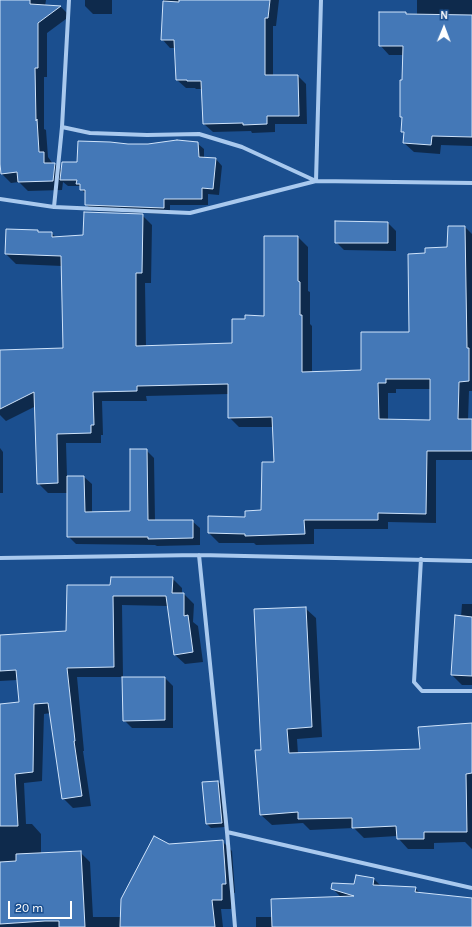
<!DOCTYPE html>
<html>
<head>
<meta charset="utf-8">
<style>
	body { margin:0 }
	#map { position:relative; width:472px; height:927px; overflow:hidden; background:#1b4f8f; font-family:Karla,sans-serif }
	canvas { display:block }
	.north { position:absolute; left:424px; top:8px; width:40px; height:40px; -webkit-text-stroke:3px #1b4f8f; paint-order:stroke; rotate:1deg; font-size:11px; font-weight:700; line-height:16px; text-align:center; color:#fff }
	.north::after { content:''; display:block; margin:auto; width:14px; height:18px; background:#fff; clip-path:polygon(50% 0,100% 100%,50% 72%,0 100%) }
	.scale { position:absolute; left:8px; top:901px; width:64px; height:18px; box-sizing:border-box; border:2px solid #fff; border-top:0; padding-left:5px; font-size:12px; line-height:14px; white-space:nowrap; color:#fff; -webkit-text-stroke:3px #1b4f8f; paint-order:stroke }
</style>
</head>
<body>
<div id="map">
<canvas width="472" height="927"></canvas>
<div class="north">N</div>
<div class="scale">20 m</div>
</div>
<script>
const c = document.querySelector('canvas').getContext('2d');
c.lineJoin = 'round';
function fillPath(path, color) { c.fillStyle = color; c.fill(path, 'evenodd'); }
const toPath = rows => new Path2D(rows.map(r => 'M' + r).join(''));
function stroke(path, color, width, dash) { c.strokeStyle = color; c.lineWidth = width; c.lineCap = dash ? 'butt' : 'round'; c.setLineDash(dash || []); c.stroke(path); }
fillPath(toPath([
	[0,0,46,0,45,6,61,7,70,16,47,33,47,77,44,77,44,129,46,130,48,157,53,164,55,164,62,171,78,163,128,145,197,143,204,149,204,159,216,159,222,166,219,195,208,194,208,205,170,205,170,214,92,211,86,204,86,194,81,189,80,186,68,186,63,182,62,190,28,191,19,182,11,183,2,174,0,161],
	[85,0,112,0,112,14,93,14,85,6],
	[164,0,279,0,276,26,273,26,273,76,298,76,306,84,307,124,275,124,275,132,252,133,251,131,213,132,204,124,203,89,196,89,195,88,186,88,177,80,175,48,170,48,162,39],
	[417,0,472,0,472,146,441,145,440,154,414,152,404,143,405,134,402,131,403,118,401,117,403,55,389,55,380,45,380,13,417,14],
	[142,215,152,225,151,283,145,283,146,347,233,344,246,320,265,317,298,237,308,247,308,291,310,292,310,324,312,326,312,373,362,371,410,333,426,254,448,248,465,227,472,234,472,391,469,391,468,420,472,420,472,460,436,460,436,523,388,522,388,529,314,529,314,544,256,545,254,543,219,543,209,533,262,511,276,463,274,427,239,427,229,417,229,394,146,396,147,401,102,401,103,435,101,435,101,443,66,443,67,477,84,477,92,484,92,513,131,512,146,450,154,458,155,521,192,521,200,528,200,545,157,546,155,545,76,544,68,536,68,493,48,493,38,483,36,406,6,421,0,415,0,351,64,349,62,266,16,264,6,254,38,231,40,233,51,233,56,237,84,236],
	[396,389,431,389,431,421,388,421,388,393,396,393],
	[388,223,396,231,396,251,344,250,336,242],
	[0,448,3,452,3,493,0,493],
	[172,578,182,588,182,594,184,594,194,604,193,622,198,626,203,662,185,664,175,655,168,606,122,605,123,677,77,677,84,751,83,751,91,806,73,808,63,798,51,713,44,714,42,781,24,783,26,824,32,824,41,834,41,854,80,852,90,862,93,917,122,917,169,845,222,841,232,851,235,893,231,893,231,909,221,909,223,927,0,927,0,705,20,703,18,680,0,681,0,636,67,632,111,586],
	[462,604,472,604,472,685,462,685,452,675,461,617],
	[305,608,316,618,322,737,297,739,298,754,421,750,472,724,472,849,465,842,434,843,434,849,408,849,398,838,397,836,364,838,354,828,310,830,303,823,272,825,261,815,262,751],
	[165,678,173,686,173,728,132,728,124,720],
	[218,782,222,785,225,827,211,828,207,824,204,783],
	[374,879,381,886,415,888,421,894,472,899,472,927,256,927,256,917,273,917,341,897,332,888,355,885]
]), '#0007');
const building = toPath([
	[0,0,30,0,30,4,61,6,38,23,38,68,35,68,36,121,37,119,39,152,44,152,44,163,55,163,53,181,18,182,17,172,1,174,0,164,0,0],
	[179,0,270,0,268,18,265,18,265,75,298,75,299,116,267,116,267,124,243,125,243,123,203,124,201,81,187,81,187,80,176,80,174,40,161,40,163,1,179,2,179,0],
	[379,12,406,12,406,14,472,15,472,137,432,136,431,145,403,143,404,132,401,132,402,117,400,117,400,80,402,80,403,46,379,46,379,12],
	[177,140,198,142,199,157,216,158,213,189,202,188,202,199,164,199,164,208,85,205,85,190,80,190,80,184,76,184,77,180,60,180,62,162,77,162,78,141,110,142,128,144,148,144,177,140],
	[84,212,143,214,142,273,136,273,136,346,232,343,232,319,245,319,245,315,264,316,264,236,298,236,298,281,300,282,300,315,302,315,302,372,361,370,361,332,409,332,408,254,425,253,425,248,447,247,448,226,465,226,467,348,469,348,469,381,459,382,458,419,472,419,472,451,427,451,426,514,378,513,378,520,304,520,305,534,245,536,245,534,208,533,208,516,245,517,245,511,261,510,262,462,274,462,272,417,228,418,228,384,137,386,137,391,93,392,94,425,91,425,91,433,57,434,58,483,37,484,34,392,0,409,0,350,63,348,61,256,5,254,6,229,38,230,38,232,52,232,52,237,83,235,84,212],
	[386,379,430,379,430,420,379,419,378,383,386,383,386,379],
	[335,221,388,222,388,243,335,243,335,221],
	[130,449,147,449,148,520,193,520,193,538,148,539,148,537,67,537,67,476,84,476,85,512,130,511,130,449],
	[111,577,173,577,172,593,184,593,184,616,188,615,193,652,174,655,166,596,113,596,114,667,67,668,75,741,74,741,82,796,62,799,48,703,34,704,33,772,15,774,18,826,0,826,0,704,19,702,16,670,0,671,0,635,66,631,67,585,110,585,111,577],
	[306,607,312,727,287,729,289,753,420,749,418,727,472,723,472,773,466,774,467,832,424,832,424,839,397,839,396,826,352,828,352,818,298,819,298,812,260,815,255,750,261,750,254,609,306,607],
	[455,615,472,617,472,676,451,675,455,615],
	[122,677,165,677,165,720,123,721,122,677],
	[218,781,222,823,206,824,202,782,218,781],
	[154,836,169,844,223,840,226,884,222,884,222,900,212,900,215,927,120,927,121,899,154,836],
	[81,851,85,927,59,927,59,921,45,921,0,924,0,862,16,861,16,854,81,851],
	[356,875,374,878,373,885,416,887,415,892,472,898,472,927,272,927,271,899,354,896,331,889,332,883,354,884,356,875]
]);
fillPath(building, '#4478b7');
stroke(building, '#cfe3fa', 1);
stroke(toPath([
	[62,127,90,133,147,135,199,134,242,147,316,181,321,0],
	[0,199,54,207,190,213,316,181,472,183],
	[54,207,62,127,69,0],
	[199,555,227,832,235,927],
	[0,558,199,555,472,561],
	[421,559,414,682,422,691,472,691],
	[227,832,472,888]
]), '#a9c9ee', 4);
</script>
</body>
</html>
